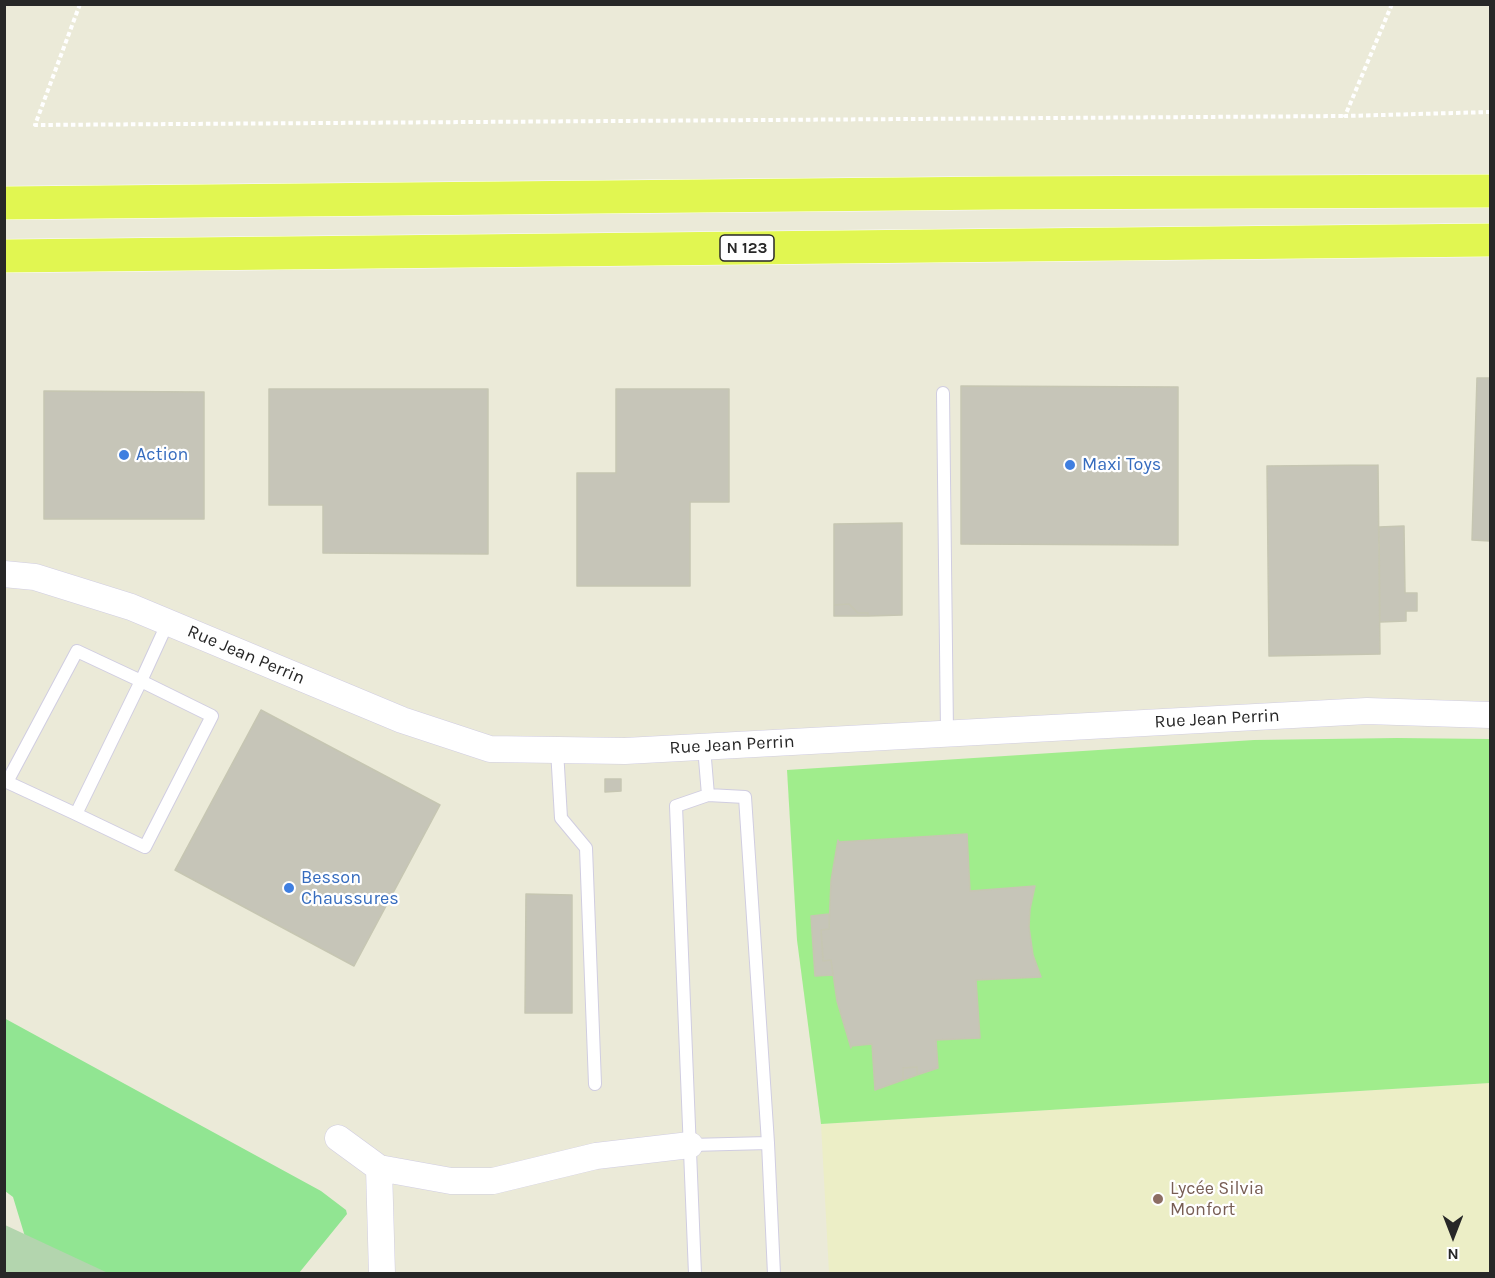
<!DOCTYPE html>
<html>
<head>
<meta charset="utf-8">
<style>
	body { margin:0 }
	#map { position:relative; width:1495px; height:1278px; overflow:hidden; background:#ebead8; font-family:Karla,sans-serif }
	canvas { display:block }
	.frame { position:absolute; inset:0; border:6px solid #272727; pointer-events:none }
	.north { position:absolute; left:1423px; top:1206px; width:60px; height:60px; -webkit-text-stroke:4px #fff; paint-order:stroke; rotate:180deg; font-size:16px; font-weight:700; line-height:24px; text-align:center; color:#272727 }
	.north::after { content:''; display:block; margin:auto; width:21px; height:27px; background:#272727; clip-path:polygon(50% 0,100% 100%,50% 72%,0 100%) }
</style>
</head>
<body>
<div id="map">
<canvas width="1495" height="1278"></canvas>
<div class="frame"></div>
<div class="north">N</div>
</div>
<script>
const c = document.querySelector('canvas').getContext('2d');
c.lineJoin = 'round';
function fillPath(path, color) { c.fillStyle = color; c.fill(path, 'evenodd'); }
const toPath = rows => new Path2D(rows.map(r => 'M' + r).join(''));
function stroke(path, color, width, dash) { c.strokeStyle = color; c.lineWidth = width; c.lineCap = dash ? 'butt' : 'round'; c.setLineDash(dash || []); c.stroke(path); }
function label(font, color, halo, rows, align = 'center') {
  c.font = font + ' Karla,sans-serif'; c.lineWidth = 4.5; c.setLineDash([]); c.textBaseline = 'middle'; c.strokeStyle = halo; c.fillStyle = color; for (const [text, x, y, turn = 0] of rows) {
    c.save(); c.translate(x, y); c.rotate((+turn || 0) * Math.PI / 180); c.textAlign = isNaN(turn) ? turn : align; if (halo) c.strokeText(text, 0, 0); c.fillText(text, 0, 0); c.restore();
  }
}
fillPath(toPath([
	[1490,1083,1490,1273,829,1273,821,1124]
]), '#eceec6');
fillPath(toPath([
	[4,1018,321,1191,346,1210,347,1214,299,1273,36,1273,13,1197,5,1191]
]), '#91e592');
fillPath(toPath([
	[5,1225,108,1273,5,1273]
]), '#b3d5ae');
fillPath(toPath([
	[1397,738,1490,739,1490,1083,821,1124,797,940,787,770,1254,740]
]), '#a0ed8c');
const building = toPath([
	[1477,378,1490,378,1490,541,1472,540,1477,378],
	[961,386,1178,387,1178,545,961,544,961,386],
	[269,389,488,389,488,554,323,553,323,505,269,505,269,389],
	[616,389,729,389,729,502,690,502,690,586,577,586,577,473,616,473,616,389],
	[44,391,204,392,204,519,44,519,44,391],
	[1378,465,1380,654,1269,656,1267,466,1378,465],
	[902,523,902,615,868,616,868,613,858,613,849,604,834,605,834,524,902,523],
	[1404,526,1405,593,1417,593,1417,611,1406,611,1406,621,1380,622,1379,527,1404,526],
	[849,604,858,613,868,613,868,616,834,616,834,605,849,604],
	[261,710,440,805,354,966,175,870,261,710],
	[605,779,621,779,621,791,605,792,605,779],
	[967,834,970,891,1035,886,1030,909,1029,927,1033,955,1041,977,976,980,980,1038,936,1040,938,1068,917,1075,917,1067,903,1068,903,1080,875,1090,872,1044,851,1046,851,1048,837,1001,831,960,823,961,823,958,821,930,829,929,831,881,838,840,839,842,967,834],
	[526,894,572,895,572,1013,525,1013,526,894],
	[829,914,829,929,821,930,822,945,823,961,831,960,833,975,815,976,811,916,829,914],
	[917,1067,917,1075,903,1080,903,1068,917,1067]
]);
fillPath(building, '#c6c5b8');
stroke(building, '#c6c6b2', 1.5);
const lane = toPath([
	[943,393,947,733],
	[557,750,561,818,586,848,595,1084],
	[708,795,745,797,768,1143,774,1274],
	[76,814,145,847,212,716,141,681,77,651,7,782,76,814,141,681,168,622],
	[690,1145,768,1143],
	[695,1274,676,806,708,795,704,747]
]);
const street = toPath([
	[4,574,35,577,131,607,402,720,490,749,625,751,1367,711,1490,715],
	[338,1138,379,1168,382,1274],
	[379,1168,451,1181,493,1181,596,1156,690,1145]
]);
const primary = toPath([
	[4,203,999,193,1490,191],
	[4,256,1490,240]
]);
stroke(lane, '#d0cde1', 14);
stroke(street, '#d0cde1', 27);
stroke(primary, '#fff', 34);
stroke(toPath([
	[80,4,35,125,1345,116],
	[1392,4,1345,116,1490,112]
]), '#fff', 4, [4.5, 3]);
stroke(lane, '#fff', 12);
stroke(street, '#fff', 26);
stroke(primary, '#e1f651', 33);
for (const [x, y, r, color] of [
	[124,455,6,"#3f7fe0"],
	[1070,465,6,"#3f7fe0"],
	[289,888,6,"#3f7fe0"],
	[1158,1199,6,"#8d6e63"]
]) { const dot = new Path2D(); dot.arc(x, y, r, 0, 2 * Math.PI); c.fillStyle = color; c.fill(dot); stroke(dot, '#fff', 2); }
for (const [x, y, w] of [
	[747,248,54]
]) { const box = new Path2D(); box.roundRect(x - w / 2, y - 13, w, 26, 4.5); c.fillStyle = '#fff'; c.fill(box); stroke(box, '#272727', 1.5); }
label('bold 16px', '#272727', null, [
	["N 123",747,248]
]);
label('18px', '#366cbe', '#fff', [
	["Action",136,455],
	["Maxi Toys",1082,465],
	["Besson",301,878],
	["Chaussures",301,899]
], 'left');
label('18px', '#272727', '#fff', [
	["Rue Jean Perrin",246,655,23],
	["Rue Jean Perrin",1217,719,-3],
	["Rue Jean Perrin",732,745,-3]
]);
label('18px', '#785e54', '#fff', [
	["Lycée Silvia",1170,1189],
	["Monfort",1170,1210]
], 'left');
</script>
</body>
</html>
